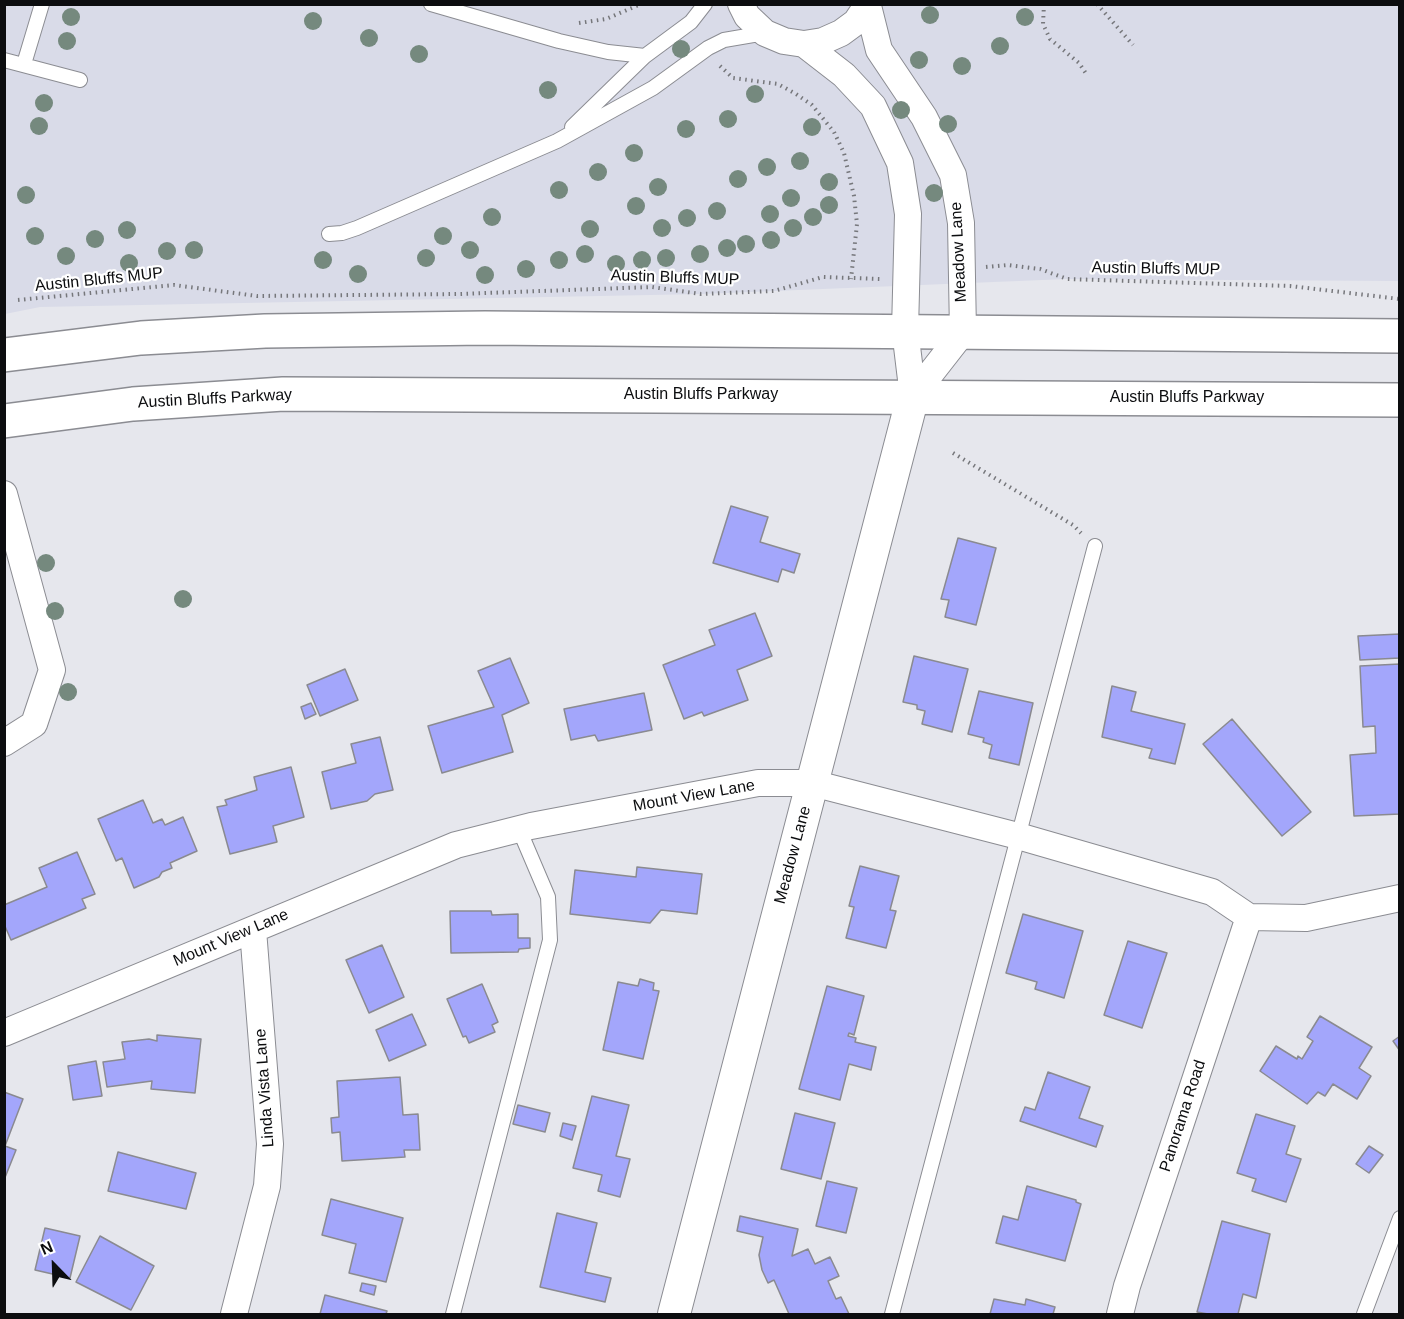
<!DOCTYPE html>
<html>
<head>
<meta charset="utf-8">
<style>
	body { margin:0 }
	#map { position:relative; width:1404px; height:1319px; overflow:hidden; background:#e6e7ed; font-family:Helvetica,sans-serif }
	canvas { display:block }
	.frame { position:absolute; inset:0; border:6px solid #0c0d0f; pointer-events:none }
	.north { position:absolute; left:24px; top:1235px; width:60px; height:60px; -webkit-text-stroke:4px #fff; paint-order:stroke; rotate:337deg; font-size:16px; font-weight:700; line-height:24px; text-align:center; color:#0c0d0f }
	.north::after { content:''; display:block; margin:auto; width:21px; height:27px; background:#0c0d0f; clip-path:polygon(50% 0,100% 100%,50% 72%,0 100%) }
</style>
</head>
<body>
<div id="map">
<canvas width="1404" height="1319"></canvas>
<div class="frame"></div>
<div class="north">N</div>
</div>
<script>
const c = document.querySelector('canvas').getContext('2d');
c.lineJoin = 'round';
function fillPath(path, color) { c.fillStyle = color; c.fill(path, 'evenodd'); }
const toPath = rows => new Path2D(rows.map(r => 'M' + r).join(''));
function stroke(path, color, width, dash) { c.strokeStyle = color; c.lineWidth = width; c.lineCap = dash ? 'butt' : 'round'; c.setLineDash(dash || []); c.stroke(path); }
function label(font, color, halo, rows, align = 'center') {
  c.font = font + ' Helvetica,sans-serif'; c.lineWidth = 4.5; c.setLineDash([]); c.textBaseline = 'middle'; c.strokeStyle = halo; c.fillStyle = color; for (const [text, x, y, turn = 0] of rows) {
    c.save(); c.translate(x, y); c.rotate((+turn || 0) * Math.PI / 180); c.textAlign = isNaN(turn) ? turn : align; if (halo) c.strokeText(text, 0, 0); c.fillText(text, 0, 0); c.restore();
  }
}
fillPath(toPath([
	[5,5,1399,5,1399,281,1067,279,701,294,40,307,5,314]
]), '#d9dbe8');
const building = toPath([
	[731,506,768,517,760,542,800,554,794,573,782,569,778,582,713,563,731,506],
	[958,538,996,548,976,625,945,617,949,600,941,599,958,538],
	[755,613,772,656,737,670,748,700,704,716,702,712,684,719,663,665,715,645,709,630,755,613],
	[1400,634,1400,658,1360,660,1358,636,1400,634],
	[914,656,968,669,952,732,922,724,925,711,917,709,917,705,903,702,914,656],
	[510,658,529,703,502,715,513,752,442,773,428,726,494,707,478,671,510,658],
	[1400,664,1400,814,1354,816,1350,755,1376,753,1375,726,1363,727,1360,666,1400,664],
	[345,669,358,700,320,716,307,685,345,669],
	[1112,686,1136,692,1131,711,1185,724,1175,764,1149,758,1152,749,1102,737,1112,686],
	[979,691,1033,703,1019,765,989,758,992,745,983,742,984,738,968,734,979,691],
	[644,693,652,730,598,741,595,735,571,740,564,709,644,693],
	[311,703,316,714,305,719,301,707,311,703],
	[1232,719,1311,812,1282,836,1203,744,1232,719],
	[380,737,393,790,375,794,367,801,331,809,322,772,356,763,351,744,380,737],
	[291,767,304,817,273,826,277,842,230,854,217,807,227,805,225,800,257,790,254,777,291,767],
	[143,800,153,823,162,819,165,825,183,817,197,851,170,863,172,868,162,872,159,877,134,888,122,858,116,861,98,819,143,800],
	[77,852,95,894,82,899,86,908,11,940,4,924,4,905,47,887,39,868,77,852],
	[860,866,899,876,890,910,896,911,886,948,846,938,854,907,849,906,860,866],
	[637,867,702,874,697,914,661,910,650,923,570,914,575,870,636,877,637,867],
	[450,911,491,911,492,915,518,914,518,938,530,938,530,948,519,949,518,952,451,953,450,911],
	[1023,914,1083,931,1064,998,1035,989,1037,982,1006,973,1023,914],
	[1128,941,1167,953,1142,1028,1104,1015,1128,941],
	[382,945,404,997,369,1013,346,960,382,945],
	[640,979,654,983,653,990,659,991,643,1059,603,1050,618,982,638,986,640,979],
	[482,984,498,1022,492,1025,495,1032,469,1043,466,1036,463,1037,447,999,482,984],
	[827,986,864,996,854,1035,849,1033,848,1036,856,1038,855,1042,876,1047,871,1070,849,1064,840,1100,799,1089,827,986],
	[412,1014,426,1045,389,1061,376,1030,412,1014],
	[1320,1016,1372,1047,1359,1068,1371,1076,1357,1099,1333,1084,1325,1096,1318,1092,1307,1104,1260,1071,1276,1046,1297,1059,1298,1056,1302,1059,1313,1041,1307,1037,1320,1016],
	[157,1035,201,1039,195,1093,151,1089,152,1081,107,1087,103,1062,125,1059,122,1042,149,1039,157,1041,157,1035],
	[1400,1036,1400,1051,1393,1041,1400,1036],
	[96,1061,102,1096,73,1100,68,1066,96,1061],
	[1048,1072,1090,1087,1079,1118,1103,1126,1096,1147,1020,1121,1025,1107,1035,1110,1048,1072],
	[400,1077,403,1115,418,1114,420,1150,404,1150,405,1157,342,1161,340,1132,332,1133,331,1118,339,1117,337,1081,400,1077],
	[4,1092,23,1099,5,1146,16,1150,4,1180,4,1092],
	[592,1096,629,1105,616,1156,630,1159,620,1197,598,1191,602,1175,573,1168,592,1096],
	[518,1105,550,1113,545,1132,513,1124,518,1105],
	[795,1113,835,1123,821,1179,781,1169,795,1113],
	[1256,1114,1295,1126,1286,1154,1301,1159,1286,1202,1252,1191,1256,1179,1237,1173,1256,1114],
	[563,1123,576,1126,572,1140,560,1136,563,1123],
	[1369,1146,1383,1155,1369,1173,1356,1164,1369,1146],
	[118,1152,196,1173,186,1209,108,1191,118,1152],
	[827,1181,857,1188,846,1233,816,1226,827,1181],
	[1027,1186,1076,1200,1076,1202,1081,1204,1065,1261,996,1243,1003,1216,1018,1220,1027,1186],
	[331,1199,403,1218,386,1282,349,1273,356,1244,322,1235,331,1199],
	[557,1213,597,1223,585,1272,611,1278,605,1302,540,1287,557,1213],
	[740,1216,798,1229,792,1256,808,1249,815,1264,830,1257,839,1276,828,1281,836,1299,841,1297,849,1314,789,1314,774,1280,768,1283,762,1270,759,1255,763,1237,737,1231,740,1216],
	[1222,1221,1270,1234,1256,1298,1243,1294,1238,1314,1208,1314,1197,1312,1222,1221],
	[45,1228,80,1236,70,1278,35,1270,45,1228],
	[100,1236,154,1266,131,1310,76,1282,100,1236],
	[362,1283,376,1286,374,1295,360,1291,362,1283],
	[325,1295,387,1311,386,1314,320,1314,325,1295],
	[994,1299,1025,1305,1026,1299,1055,1307,1053,1314,990,1314,994,1299]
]);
fillPath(building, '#a3a6fb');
stroke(building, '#8a8a90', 1.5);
const service = toPath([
	[431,4,559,41,608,52,645,56],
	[4,60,80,80],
	[24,64,42,4],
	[572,127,645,56,691,22,705,4],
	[329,234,342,233,357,228,557,141,653,88,708,48,724,40,765,33],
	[453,1314,550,940,548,897,519,829],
	[892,1314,1095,546],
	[1364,1314,1400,1218]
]);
const minor = toPath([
	[741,4,747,16,765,33,784,41,804,44,823,41,841,33,856,22,868,4],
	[868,6,879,50,924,117,953,175,961,223,963,332,913,396],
	[804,44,844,75,873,106,900,163,908,214,905,330,913,396],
	[4,494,52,670,34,724,4,743],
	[4,1033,456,845,531,826,758,783,812,783,1018,836,1212,892,1249,917,1306,918,1400,898],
	[234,1314,267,1186,270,1144,253,930],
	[1120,1314,1127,1286,1249,917]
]);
const tertiary = toPath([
	[674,1314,913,396]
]);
const primary = toPath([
	[4,355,141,338,265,331,485,328,1400,336],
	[4,421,133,404,283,394,1400,400]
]);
stroke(service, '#8b8c92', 16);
stroke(minor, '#8b8c92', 28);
stroke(tertiary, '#8b8c92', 34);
stroke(primary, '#8b8c92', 36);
stroke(toPath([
	[1044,4,1043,24,1050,39,1079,63,1087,75],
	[1097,4,1133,45],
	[579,23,606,19,641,4],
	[720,66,733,78,778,84,796,94,812,105,834,132,844,153,854,196,857,224,851,279],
	[986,267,1008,265,1040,269,1067,279,1290,286,1400,299],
	[18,300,174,285,257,296,459,294,652,287,701,294,774,291,823,277,881,279],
	[953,453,1073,525,1081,533]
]), '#76777b', 4, [1.5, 4.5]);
stroke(service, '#fff', 14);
stroke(minor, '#fff', 26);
stroke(tertiary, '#fff', 32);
stroke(primary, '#fff', 33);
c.fillStyle = '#75897e';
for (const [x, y] of [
	[930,15],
	[71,17],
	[1025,17],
	[313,21],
	[369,38],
	[67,41],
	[1000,46],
	[681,49],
	[419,54],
	[919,60],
	[962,66],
	[548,90],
	[755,94],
	[44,103],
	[901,110],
	[728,119],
	[948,124],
	[39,126],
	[812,127],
	[686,129],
	[634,153],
	[800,161],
	[767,167],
	[598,172],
	[738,179],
	[829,182],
	[658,187],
	[559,190],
	[934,193],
	[26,195],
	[791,198],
	[829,205],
	[636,206],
	[717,211],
	[770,214],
	[492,217],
	[813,217],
	[687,218],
	[662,228],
	[793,228],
	[590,229],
	[127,230],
	[35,236],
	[443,236],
	[95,239],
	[771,240],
	[746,244],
	[727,248],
	[194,250],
	[470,250],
	[167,251],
	[585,254],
	[700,254],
	[66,256],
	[426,258],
	[666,258],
	[323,260],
	[559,260],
	[642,260],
	[129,263],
	[616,264],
	[526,269],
	[358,274],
	[485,275],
	[46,563],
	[183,599],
	[55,611],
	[68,692]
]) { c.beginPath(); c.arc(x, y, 9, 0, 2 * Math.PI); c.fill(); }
label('16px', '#0c0d0f', '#fff', [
	["Meadow Lane",959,252,-93],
	["Austin Bluffs MUP",1156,269,1],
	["Austin Bluffs MUP",675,278,2],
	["Austin Bluffs MUP",99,280,-6],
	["Austin Bluffs Parkway",701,395],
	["Austin Bluffs Parkway",1187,398],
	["Austin Bluffs Parkway",215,399,-3],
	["Mount View Lane",694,796,-10],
	["Meadow Lane",793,855,-75],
	["Mount View Lane",231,938,-23],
	["Linda Vista Lane",265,1088,-94],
	["Panorama Road",1183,1116,-72]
]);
</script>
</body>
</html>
